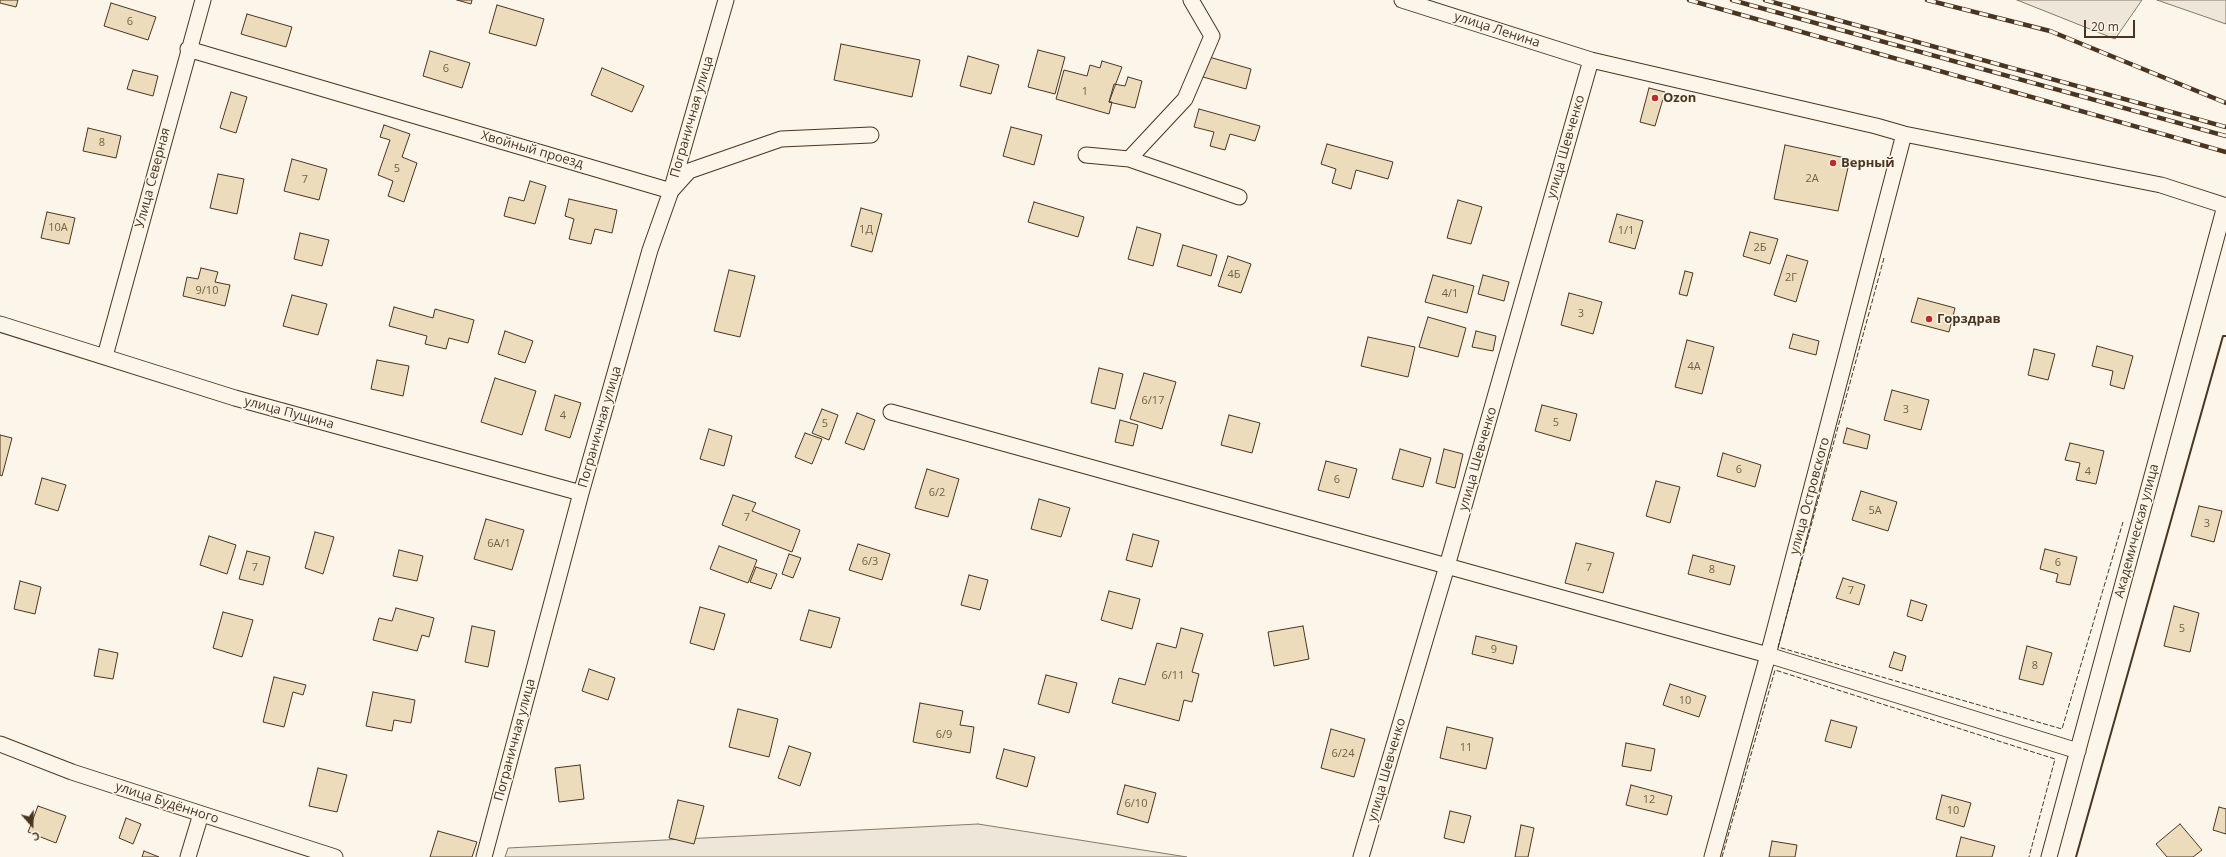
<!DOCTYPE html>
<html>
<head>
<meta charset="utf-8">
<style>
	body { margin:0 }
	#map { position:relative; width:2226px; height:857px; overflow:hidden; background:#fbf6e9; font-family:"Open Sans",sans-serif }
	canvas { display:block }
	.north { position:absolute; left:12px; top:805px; width:40px; height:40px; -webkit-text-stroke:3px #fbf6e9; paint-order:stroke; rotate:160deg; font-size:11px; font-weight:700; line-height:16px; text-align:center; color:#4a3520 }
	.north::after { content:''; display:block; margin:auto; width:14px; height:18px; background:#4a3520; clip-path:polygon(50% 0,100% 100%,50% 72%,0 100%) }
	.scale { position:absolute; left:2084px; top:20px; width:51px; height:18px; box-sizing:border-box; border:2px solid #4a3520; border-top:0; padding-left:5px; font-size:12px; line-height:14px; white-space:nowrap; color:#4a3520; -webkit-text-stroke:3px #fbf6e9; paint-order:stroke }
</style>
</head>
<body>
<div id="map">
<canvas width="2226" height="857"></canvas>
<div class="north">С</div>
<div class="scale">20 m</div>
</div>
<script>
const c = document.querySelector('canvas').getContext('2d');
c.lineJoin = 'round';
function fillPath(path, color) { c.fillStyle = color; c.fill(path, 'evenodd'); }
const toPath = rows => new Path2D(rows.map(r => 'M' + r).join(''));
function stroke(path, color, width, dash) { c.strokeStyle = color; c.lineWidth = width; c.lineCap = dash ? 'butt' : 'round'; c.setLineDash(dash || []); c.stroke(path); }
function label(font, color, halo, rows, align = 'center') {
  c.font = font + ' "Open Sans",sans-serif'; c.lineWidth = 3; c.setLineDash([]); c.textBaseline = 'middle'; c.strokeStyle = halo; c.fillStyle = color; for (const [text, x, y, turn = 0] of rows) {
    c.save(); c.translate(x, y); c.rotate((+turn || 0) * Math.PI / 180); c.textAlign = isNaN(turn) ? turn : align; if (halo) c.strokeText(text, 0, 0); c.fillText(text, 0, 0); c.restore();
  }
}
const green = toPath([
	[2017,0,2142,0,2115,39,2017,0],
	[2157,0,2226,0,2226,24,2157,0],
	[978,824,1187,857,505,857,508,848,978,824]
]);
fillPath(green, '#ede6d9');
stroke(green, '#887966', 1);
const building = toPath([
	[0,0,18,0,16,7,0,3,0,0],
	[457,0,472,0,471,4,457,0],
	[111,3,156,17,148,40,104,26,111,3],
	[497,5,544,19,536,46,489,33,497,5],
	[247,14,292,27,286,47,241,34,247,14],
	[841,44,920,60,912,97,834,80,841,44],
	[1038,50,1065,57,1055,94,1028,87,1038,50],
	[430,51,470,63,462,88,423,76,430,51],
	[968,56,999,65,991,94,960,86,968,56],
	[1209,57,1251,69,1246,89,1203,77,1209,57],
	[1102,61,1122,67,1109,102,1112,102,1109,114,1056,99,1064,70,1087,76,1090,65,1100,68,1102,61],
	[602,68,644,86,632,112,591,95,602,68],
	[133,70,158,76,153,96,127,89,133,70],
	[1128,77,1142,81,1135,108,1109,102,1114,84,1125,86,1128,77],
	[1649,88,1665,92,1655,126,1640,122,1649,88],
	[231,92,247,97,236,133,220,128,231,92],
	[1199,109,1260,126,1255,141,1230,134,1225,150,1210,146,1214,132,1194,127,1199,109],
	[384,125,410,134,402,157,417,163,404,202,388,196,393,181,378,175,390,140,380,137,384,125],
	[1011,127,1042,135,1034,165,1003,156,1011,127],
	[88,128,121,136,116,158,83,151,88,128],
	[1327,144,1393,162,1388,179,1356,170,1351,189,1332,183,1336,169,1321,164,1327,144],
	[1785,145,1850,159,1838,211,1774,199,1785,145],
	[292,159,327,169,319,200,284,191,292,159],
	[218,174,244,179,237,214,210,208,218,174],
	[530,181,546,186,535,224,504,216,509,197,524,201,530,181],
	[569,199,617,210,612,233,595,229,591,244,569,239,574,219,565,216,569,199],
	[1458,200,1482,207,1471,244,1447,238,1458,200],
	[1034,202,1084,217,1078,237,1028,222,1034,202],
	[861,208,882,214,872,252,851,246,861,208],
	[47,212,75,218,69,244,41,238,47,212],
	[1617,214,1643,221,1635,249,1609,242,1617,214],
	[1137,227,1161,234,1153,266,1128,259,1137,227],
	[1750,232,1778,239,1770,264,1743,256,1750,232],
	[300,233,329,240,322,266,294,259,300,233],
	[1183,245,1217,255,1211,276,1177,266,1183,245],
	[1787,255,1808,261,1796,302,1774,295,1787,255],
	[1228,256,1251,264,1241,293,1218,286,1228,256],
	[201,268,218,272,215,282,230,285,225,306,183,296,187,277,198,279,201,268],
	[729,270,755,276,740,337,714,331,729,270],
	[1685,271,1693,273,1687,296,1679,294,1685,271],
	[1433,275,1474,286,1467,313,1425,302,1433,275],
	[1483,275,1509,282,1504,301,1478,294,1483,275],
	[1569,293,1602,302,1593,334,1561,325,1569,293],
	[292,295,327,304,318,335,283,326,292,295],
	[1918,298,1955,308,1949,332,1911,322,1918,298],
	[394,307,433,318,435,309,474,320,468,343,449,338,446,349,425,344,427,336,389,326,394,307],
	[1428,317,1466,328,1458,357,1419,347,1428,317],
	[505,331,533,341,525,363,498,354,505,331],
	[1476,331,1496,336,1493,351,1472,347,1476,331],
	[1793,334,1819,341,1816,355,1789,348,1793,334],
	[1368,337,1415,347,1408,377,1361,366,1368,337],
	[1687,340,1714,347,1702,394,1675,387,1687,340],
	[2097,346,2133,356,2124,389,2110,385,2113,371,2092,366,2097,346],
	[2034,349,2055,354,2048,380,2028,375,2034,349],
	[377,360,409,366,403,396,371,389,377,360],
	[1099,368,1123,374,1115,409,1091,403,1099,368],
	[1144,373,1176,382,1162,429,1130,419,1144,373],
	[495,378,536,391,522,435,481,422,495,378],
	[1892,390,1929,400,1921,430,1884,420,1892,390],
	[555,395,581,403,570,438,545,430,555,395],
	[1542,405,1577,414,1570,441,1535,431,1542,405],
	[822,409,838,415,829,440,812,433,822,409],
	[857,413,875,420,864,450,845,443,857,413],
	[1229,415,1260,423,1252,453,1221,445,1229,415],
	[1120,420,1138,425,1133,446,1115,442,1120,420],
	[1847,428,1870,435,1867,449,1843,443,1847,428],
	[709,429,732,436,724,466,700,459,709,429],
	[805,433,822,439,812,464,795,457,805,433],
	[0,435,12,438,2,476,0,475,0,435],
	[2070,443,2104,451,2096,484,2076,480,2080,463,2065,460,2070,443],
	[1400,449,1431,458,1423,487,1392,479,1400,449],
	[1444,449,1463,454,1455,488,1436,483,1444,449],
	[1723,453,1761,465,1755,487,1717,476,1723,453],
	[1326,461,1357,469,1349,498,1318,490,1326,461],
	[927,469,959,479,948,517,915,508,927,469],
	[42,478,66,485,58,511,35,504,42,478],
	[1656,481,1680,487,1670,523,1646,516,1656,481],
	[1861,491,1897,502,1888,531,1852,520,1861,491],
	[733,495,756,503,752,511,800,530,792,552,722,525,733,495],
	[1039,499,1070,508,1061,537,1031,529,1039,499],
	[2199,506,2222,511,2214,542,2191,536,2199,506],
	[486,519,524,530,512,570,474,559,486,519],
	[315,532,334,537,323,574,305,568,315,532],
	[1133,534,1159,541,1152,567,1126,560,1133,534],
	[209,536,236,545,227,574,200,565,209,536],
	[1576,543,1614,553,1603,593,1565,583,1576,543],
	[858,544,890,554,882,580,849,570,858,544],
	[719,546,757,560,748,583,710,569,719,546],
	[2045,549,2077,557,2070,585,2056,582,2058,574,2040,569,2045,549],
	[399,550,423,556,417,581,393,576,399,550],
	[247,551,270,557,263,585,239,579,247,551],
	[789,554,801,558,793,578,782,574,789,554],
	[1693,555,1735,566,1730,585,1688,574,1693,555],
	[756,567,777,574,771,589,750,582,756,567],
	[969,575,988,580,980,610,961,605,969,575],
	[1843,578,1865,585,1859,605,1836,598,1843,578],
	[20,581,41,587,35,614,14,609,20,581],
	[1109,591,1140,599,1132,629,1101,620,1109,591],
	[1911,600,1927,605,1922,621,1907,616,1911,600],
	[2174,606,2199,613,2190,652,2164,646,2174,606],
	[700,607,725,614,714,650,690,643,700,607],
	[396,608,434,618,429,637,422,635,417,651,373,640,379,618,392,621,396,608],
	[809,610,840,618,831,648,800,640,809,610],
	[223,612,253,620,242,657,213,648,223,612],
	[472,626,495,631,488,667,465,662,472,626],
	[1303,626,1309,659,1274,666,1268,632,1303,626],
	[1181,628,1203,634,1192,672,1199,674,1192,702,1184,700,1179,721,1112,703,1119,678,1145,685,1157,643,1176,648,1181,628],
	[1476,636,1517,646,1513,664,1472,654,1476,636],
	[2027,646,2052,653,2043,685,2019,679,2027,646],
	[99,649,118,653,113,679,94,676,99,649],
	[1894,652,1906,656,1902,671,1889,667,1894,652],
	[589,669,615,678,608,700,582,691,589,669],
	[1046,675,1077,683,1069,713,1038,704,1046,675],
	[274,677,306,685,303,695,293,692,284,727,263,722,274,677],
	[1670,684,1706,696,1699,717,1663,705,1670,684],
	[373,692,415,700,411,723,394,720,392,731,366,726,373,692],
	[920,703,963,711,960,725,974,727,970,753,913,742,920,703],
	[738,709,778,719,769,757,729,747,738,709],
	[1831,720,1857,727,1851,748,1825,741,1831,720],
	[1447,727,1493,738,1486,769,1440,758,1447,727],
	[1331,729,1365,739,1354,777,1321,768,1331,729],
	[1626,743,1655,749,1651,771,1622,766,1626,743],
	[789,746,811,753,800,786,778,778,789,746],
	[1004,749,1035,757,1027,787,996,778,1004,749],
	[580,765,584,799,559,802,555,768,580,765],
	[318,768,347,775,337,812,309,806,318,768],
	[1125,785,1156,793,1148,823,1117,814,1125,785],
	[1631,785,1672,796,1667,815,1626,805,1631,785],
	[1942,795,1971,803,1964,827,1936,819,1942,795],
	[678,800,704,806,694,844,669,838,678,800],
	[38,806,66,816,56,843,28,832,38,806],
	[2219,807,2226,809,2226,834,2213,830,2219,807],
	[1450,811,1471,816,1464,843,1444,838,1450,811],
	[126,818,141,824,133,844,119,838,126,818],
	[2180,824,2202,850,2193,857,2167,857,2156,844,2180,824],
	[1521,825,1534,828,1528,857,1515,857,1521,825],
	[438,831,477,842,472,857,430,857,438,831],
	[1961,837,1995,846,1992,857,1956,857,1961,837],
	[1772,841,1797,845,1795,857,1769,857,1772,841],
	[144,851,159,857,142,857,144,851]
]);
fillPath(building, '#ecdcbc');
stroke(building, '#4a3520', 1);
const street = toPath([
	[1402,0,1591,60,1876,126,1904,134,2161,185,2226,206],
	[188,49,671,191,689,171,781,139,871,135],
	[1086,155,1129,159,1239,197],
	[1129,159,1185,99,1212,36,1191,0],
	[0,324,235,398,581,493],
	[105,356,203,0],
	[891,412,1768,655,2078,751],
	[0,744,72,772,335,857],
	[188,857,201,814],
	[484,857,581,493,650,250,671,191,726,0],
	[1361,857,1447,566,1591,60],
	[1712,857,1768,655,1904,134],
	[2049,857,2225,206]
]);
stroke(street, '#4a3520', 17);
stroke(street, '#fbf6e9', 15);
const rail = toPath([
	[1689,0,2226,152],
	[1732,0,2226,136],
	[1765,0,2226,127],
	[1927,0,2050,31,2226,103]
]);
stroke(rail, '#4a3520', 4.5);
stroke(rail, '#fbf6e9', 3, [9]);
stroke(toPath([
	[1884,258,1778,647,2062,729,2123,522],
	[1722,857,1775,670,2055,759,2029,857]
]), '#4a3520', 1, [5, 2]);
stroke(toPath([
	[2076,857,2223,336,2226,336]
]), '#4a3520', 2);
for (const [x, y, r, color] of [
	[1655,98,4,"#c62828"],
	[1833,163,4,"#c62828"],
	[1929,319,4,"#c62828"]
]) { const dot = new Path2D(); dot.arc(x, y, r, 0, 2 * Math.PI); c.fillStyle = color; c.fill(dot); stroke(dot, '#fbf6e9', 1.5); }
label('11px', '#725f47', null, [
	["6",130,22],
	["6",446,69],
	["1",1085,92],
	["8",102,143],
	["5",397,169],
	["2А",1812,179],
	["7",305,180],
	["10А",58,228],
	["1Д",866,230],
	["1/1",1626,231],
	["2Б",1760,248],
	["4Б",1234,275],
	["2Г",1791,278],
	["9/10",207,291],
	["4/1",1450,294],
	["3",1581,314],
	["4А",1694,367],
	["6/17",1153,401],
	["3",1906,410],
	["4",563,416],
	["5",1556,423],
	["5",825,424],
	["6",1739,470],
	["4",2088,472],
	["6",1337,480],
	["6/2",937,493],
	["5А",1875,511],
	["7",747,518],
	["3",2207,524],
	["6А/1",499,544],
	["6/3",870,562],
	["6",2058,563],
	["7",255,568],
	["7",1589,568],
	["8",1712,570],
	["7",1851,591],
	["5",2182,629],
	["9",1494,650],
	["8",2035,666],
	["6/11",1173,676],
	["10",1685,701],
	["6/9",944,735],
	["11",1466,748],
	["6/24",1343,754],
	["12",1649,800],
	["6/10",1136,804],
	["10",1953,811]
]);
label('13px', '#4a3520', '#fbf6e9', [
	["улица Ленина",1497,30,18],
	["Пограничная улица",692,117,-74],
	["улица Шевченко",1566,147,-74],
	["Хвойный проезд",532,150,16],
	["Улица Северная",153,178,-75],
	["улица Пущина",289,413,15],
	["Пограничная улица",600,427,-74],
	["улица Шевченко",1478,459,-74],
	["улица Островского",1810,496,-75],
	["Академическая улица",2137,531,-75],
	["Пограничная улица",515,740,-75],
	["улица Шевченко",1387,770,-74],
	["улица Будённого",167,803,18]
]);
label('bold 13px', '#4a3520', '#fbf6e9', [
	["Ozon",1663,98],
	["Верный",1841,163],
	["Горздрав",1937,319]
], 'left');
</script>
</body>
</html>
